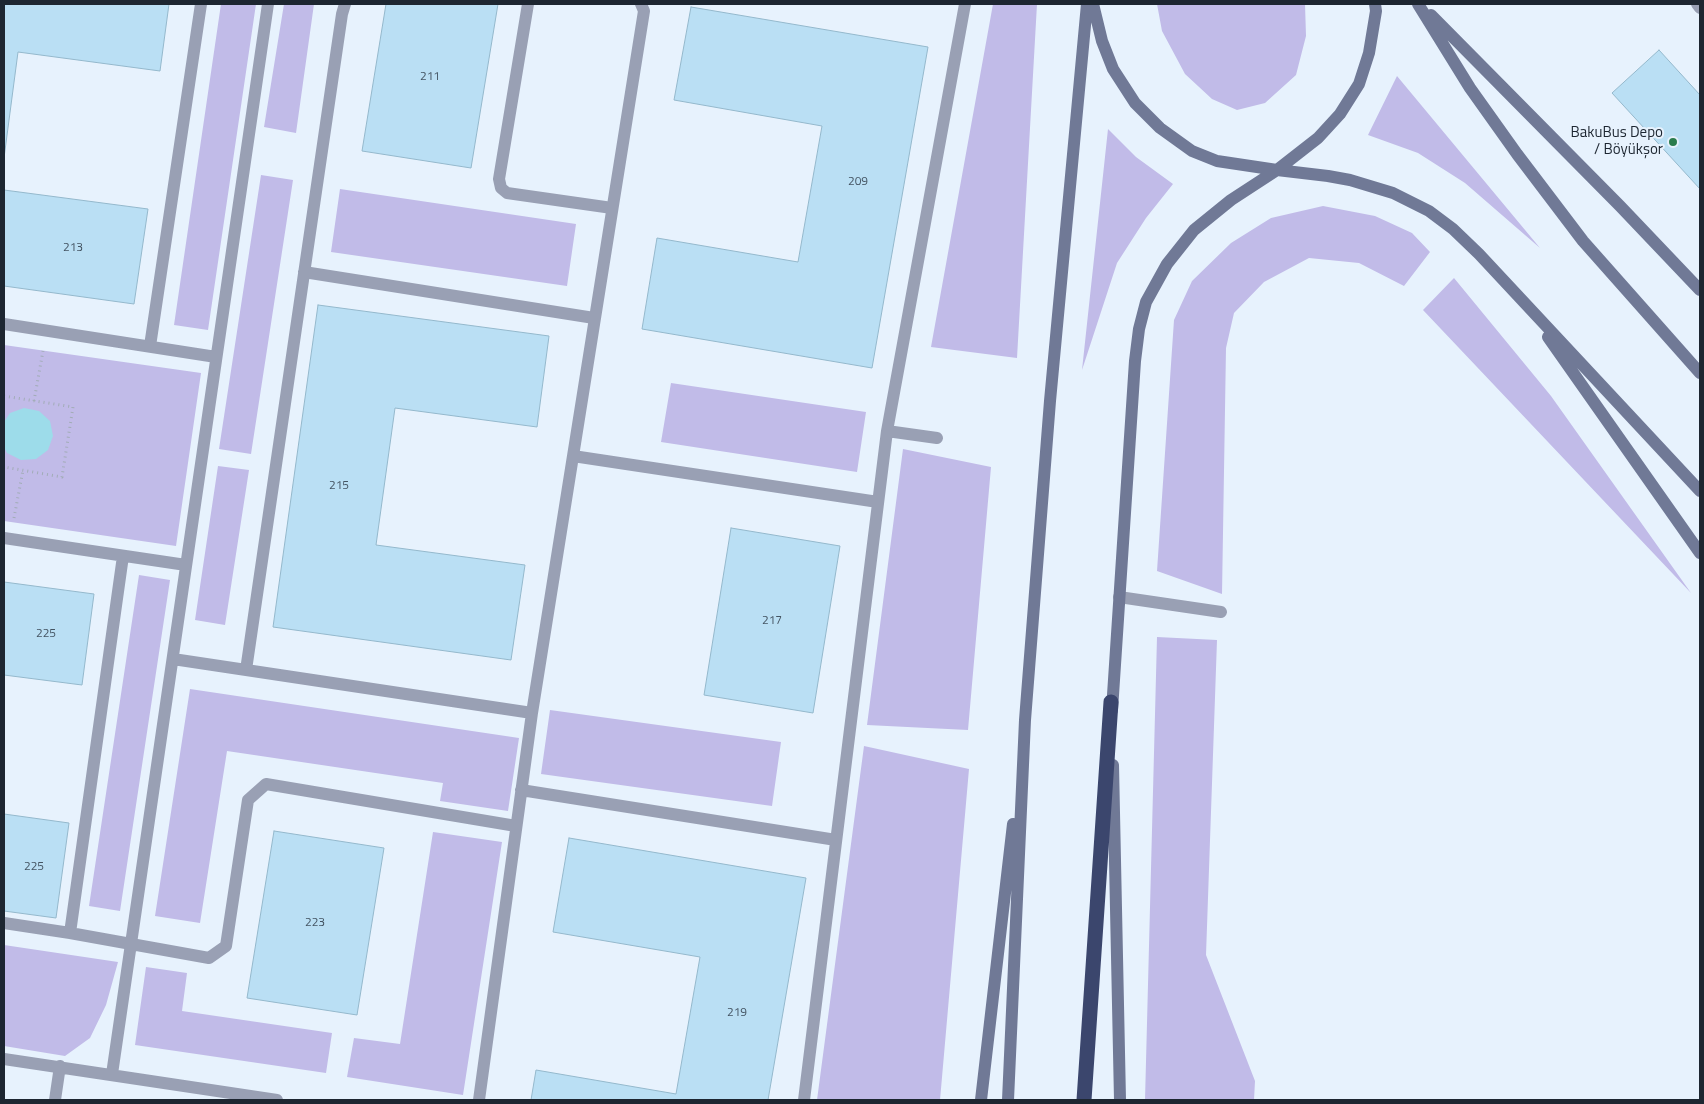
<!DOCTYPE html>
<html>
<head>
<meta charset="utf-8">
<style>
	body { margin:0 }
	#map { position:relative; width:1704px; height:1104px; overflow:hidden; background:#e7f2fd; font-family:"Titillium Web",sans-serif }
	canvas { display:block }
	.frame { position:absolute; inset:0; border:5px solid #1d2631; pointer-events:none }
</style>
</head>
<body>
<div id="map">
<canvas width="1704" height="1104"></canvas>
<div class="frame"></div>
</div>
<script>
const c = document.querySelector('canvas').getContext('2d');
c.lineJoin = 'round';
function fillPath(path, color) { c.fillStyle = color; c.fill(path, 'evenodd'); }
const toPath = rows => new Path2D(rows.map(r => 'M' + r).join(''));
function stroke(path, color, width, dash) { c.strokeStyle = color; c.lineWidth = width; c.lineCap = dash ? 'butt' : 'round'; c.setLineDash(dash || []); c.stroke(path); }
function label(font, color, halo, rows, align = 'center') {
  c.font = font + ' "Titillium Web",sans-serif'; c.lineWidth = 4; c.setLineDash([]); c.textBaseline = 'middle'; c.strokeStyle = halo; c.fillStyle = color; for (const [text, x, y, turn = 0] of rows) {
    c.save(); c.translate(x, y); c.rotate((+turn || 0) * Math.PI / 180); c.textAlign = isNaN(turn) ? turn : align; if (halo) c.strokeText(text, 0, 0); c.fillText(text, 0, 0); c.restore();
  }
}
fillPath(toPath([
	[221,4,256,4,208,330,174,325],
	[284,4,314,4,296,133,264,127],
	[993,4,1037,4,1017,358,931,347],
	[1157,4,1305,4,1306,36,1296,75,1265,103,1237,110,1212,99,1185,74,1162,31],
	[1397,76,1540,248,1465,183,1418,153,1368,135],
	[1108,129,1136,157,1173,184,1146,218,1117,263,1082,370],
	[261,175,293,180,251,454,219,449],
	[340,189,576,224,567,286,331,252],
	[1323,206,1375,216,1412,233,1430,252,1404,286,1359,263,1309,258,1264,282,1234,313,1226,348,1222,594,1157,571,1174,320,1192,281,1231,243,1271,218],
	[1454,278,1551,396,1691,593,1423,310],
	[4,345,201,373,176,546,4,521],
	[671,383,866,412,857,472,661,442],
	[903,449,991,467,968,730,867,725],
	[218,466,249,470,225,625,195,620],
	[139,575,170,580,120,911,89,906],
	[1157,637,1217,640,1206,955,1255,1081,1254,1100,1145,1100],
	[190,689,519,738,508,811,440,801,443,783,227,751,200,923,155,916],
	[550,710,781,742,772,806,541,774],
	[864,746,969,769,940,1100,817,1100],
	[433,832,502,842,463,1095,347,1077,354,1038,400,1044],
	[4,945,118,962,106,1005,90,1038,65,1056,4,1046],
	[146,967,187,973,182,1011,332,1033,326,1073,135,1045]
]), '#c1bbe8');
fillPath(toPath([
	[24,408,39,411,50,421,53,436,48,450,36,459,21,460,7,453,4,447,4,422,10,413]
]), '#9ddcea');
const building = toPath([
	[4,4,169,4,160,71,18,52,4,158,4,4],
	[386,4,498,4,471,168,362,151,386,4],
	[691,7,928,47,872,368,642,329,657,238,798,262,822,126,674,100,691,7],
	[1659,50,1700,95,1700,189,1612,93,1659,50],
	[4,190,148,209,134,304,4,286,4,190],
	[318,305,549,336,537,427,395,408,376,545,525,565,511,660,273,627,318,305],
	[731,528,840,546,813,713,704,695,731,528],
	[4,582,94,594,82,685,4,675,4,582],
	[4,814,69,823,56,918,4,911,4,814],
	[274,831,384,848,357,1015,247,998,274,831],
	[569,838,806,878,768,1100,531,1100,536,1070,676,1094,700,957,553,932,569,838]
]);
fillPath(building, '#badff4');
stroke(building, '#94b8cc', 1);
stroke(toPath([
	[4,396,73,407,62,477,4,467],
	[34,401,43,351],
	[14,518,23,470]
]), '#a2acb7', 3, [1, 4]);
stroke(toPath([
	[528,4,499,179,501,188,507,193,612,208],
	[1697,4,1700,8],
	[304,272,594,318],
	[4,324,216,357],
	[150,346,201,4],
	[887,431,937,438],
	[573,456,878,502],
	[4,538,186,565],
	[1119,597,1221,612],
	[173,659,532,713],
	[246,670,342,14,345,4],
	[521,790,836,840],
	[4,923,70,933,209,958,226,946,248,800,266,784,516,826],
	[70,933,123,556],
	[4,1059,277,1100],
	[112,1074,268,4],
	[55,1100,60,1066],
	[479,1100,532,713,644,11,641,4],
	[804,1100,887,431,965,4]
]), '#99a0b4', 12);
stroke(toPath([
	[1093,4,1102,41,1113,69,1135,103,1160,128,1192,151,1217,161,1277,170,1318,138,1340,114,1359,84,1369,53,1376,11,1375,4],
	[1418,4,1470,88,1517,154,1583,241,1700,373],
	[1431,15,1620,206,1700,290],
	[1548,337,1700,553],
	[1112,710,1135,361,1139,329,1146,302,1167,264,1194,230,1231,200,1277,170,1328,176,1350,180,1393,193,1429,211,1453,229,1479,254,1700,491],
	[1113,765,1120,1100],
	[981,1100,1013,824],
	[1008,1100,1025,720,1050,401,1087,4]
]), '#707996', 12);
stroke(toPath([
	[1084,1100,1111,702]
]), '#3b466d', 15);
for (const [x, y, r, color] of [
	[1673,142,5,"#2a7c4d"]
]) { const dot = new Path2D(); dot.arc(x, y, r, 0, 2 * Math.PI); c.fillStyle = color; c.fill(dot); stroke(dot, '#e7f2fd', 2); }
label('12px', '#445462', null, [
	["211",430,77],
	["209",858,182],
	["213",73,248],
	["215",339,486],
	["217",772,621],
	["225",46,634],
	["225",34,867],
	["223",315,923],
	["219",737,1013]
]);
label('15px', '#1d2631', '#e7f2fd', [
	["BakuBus Depo",1663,133],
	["/ Böyükşor",1663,150]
], 'right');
</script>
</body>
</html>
